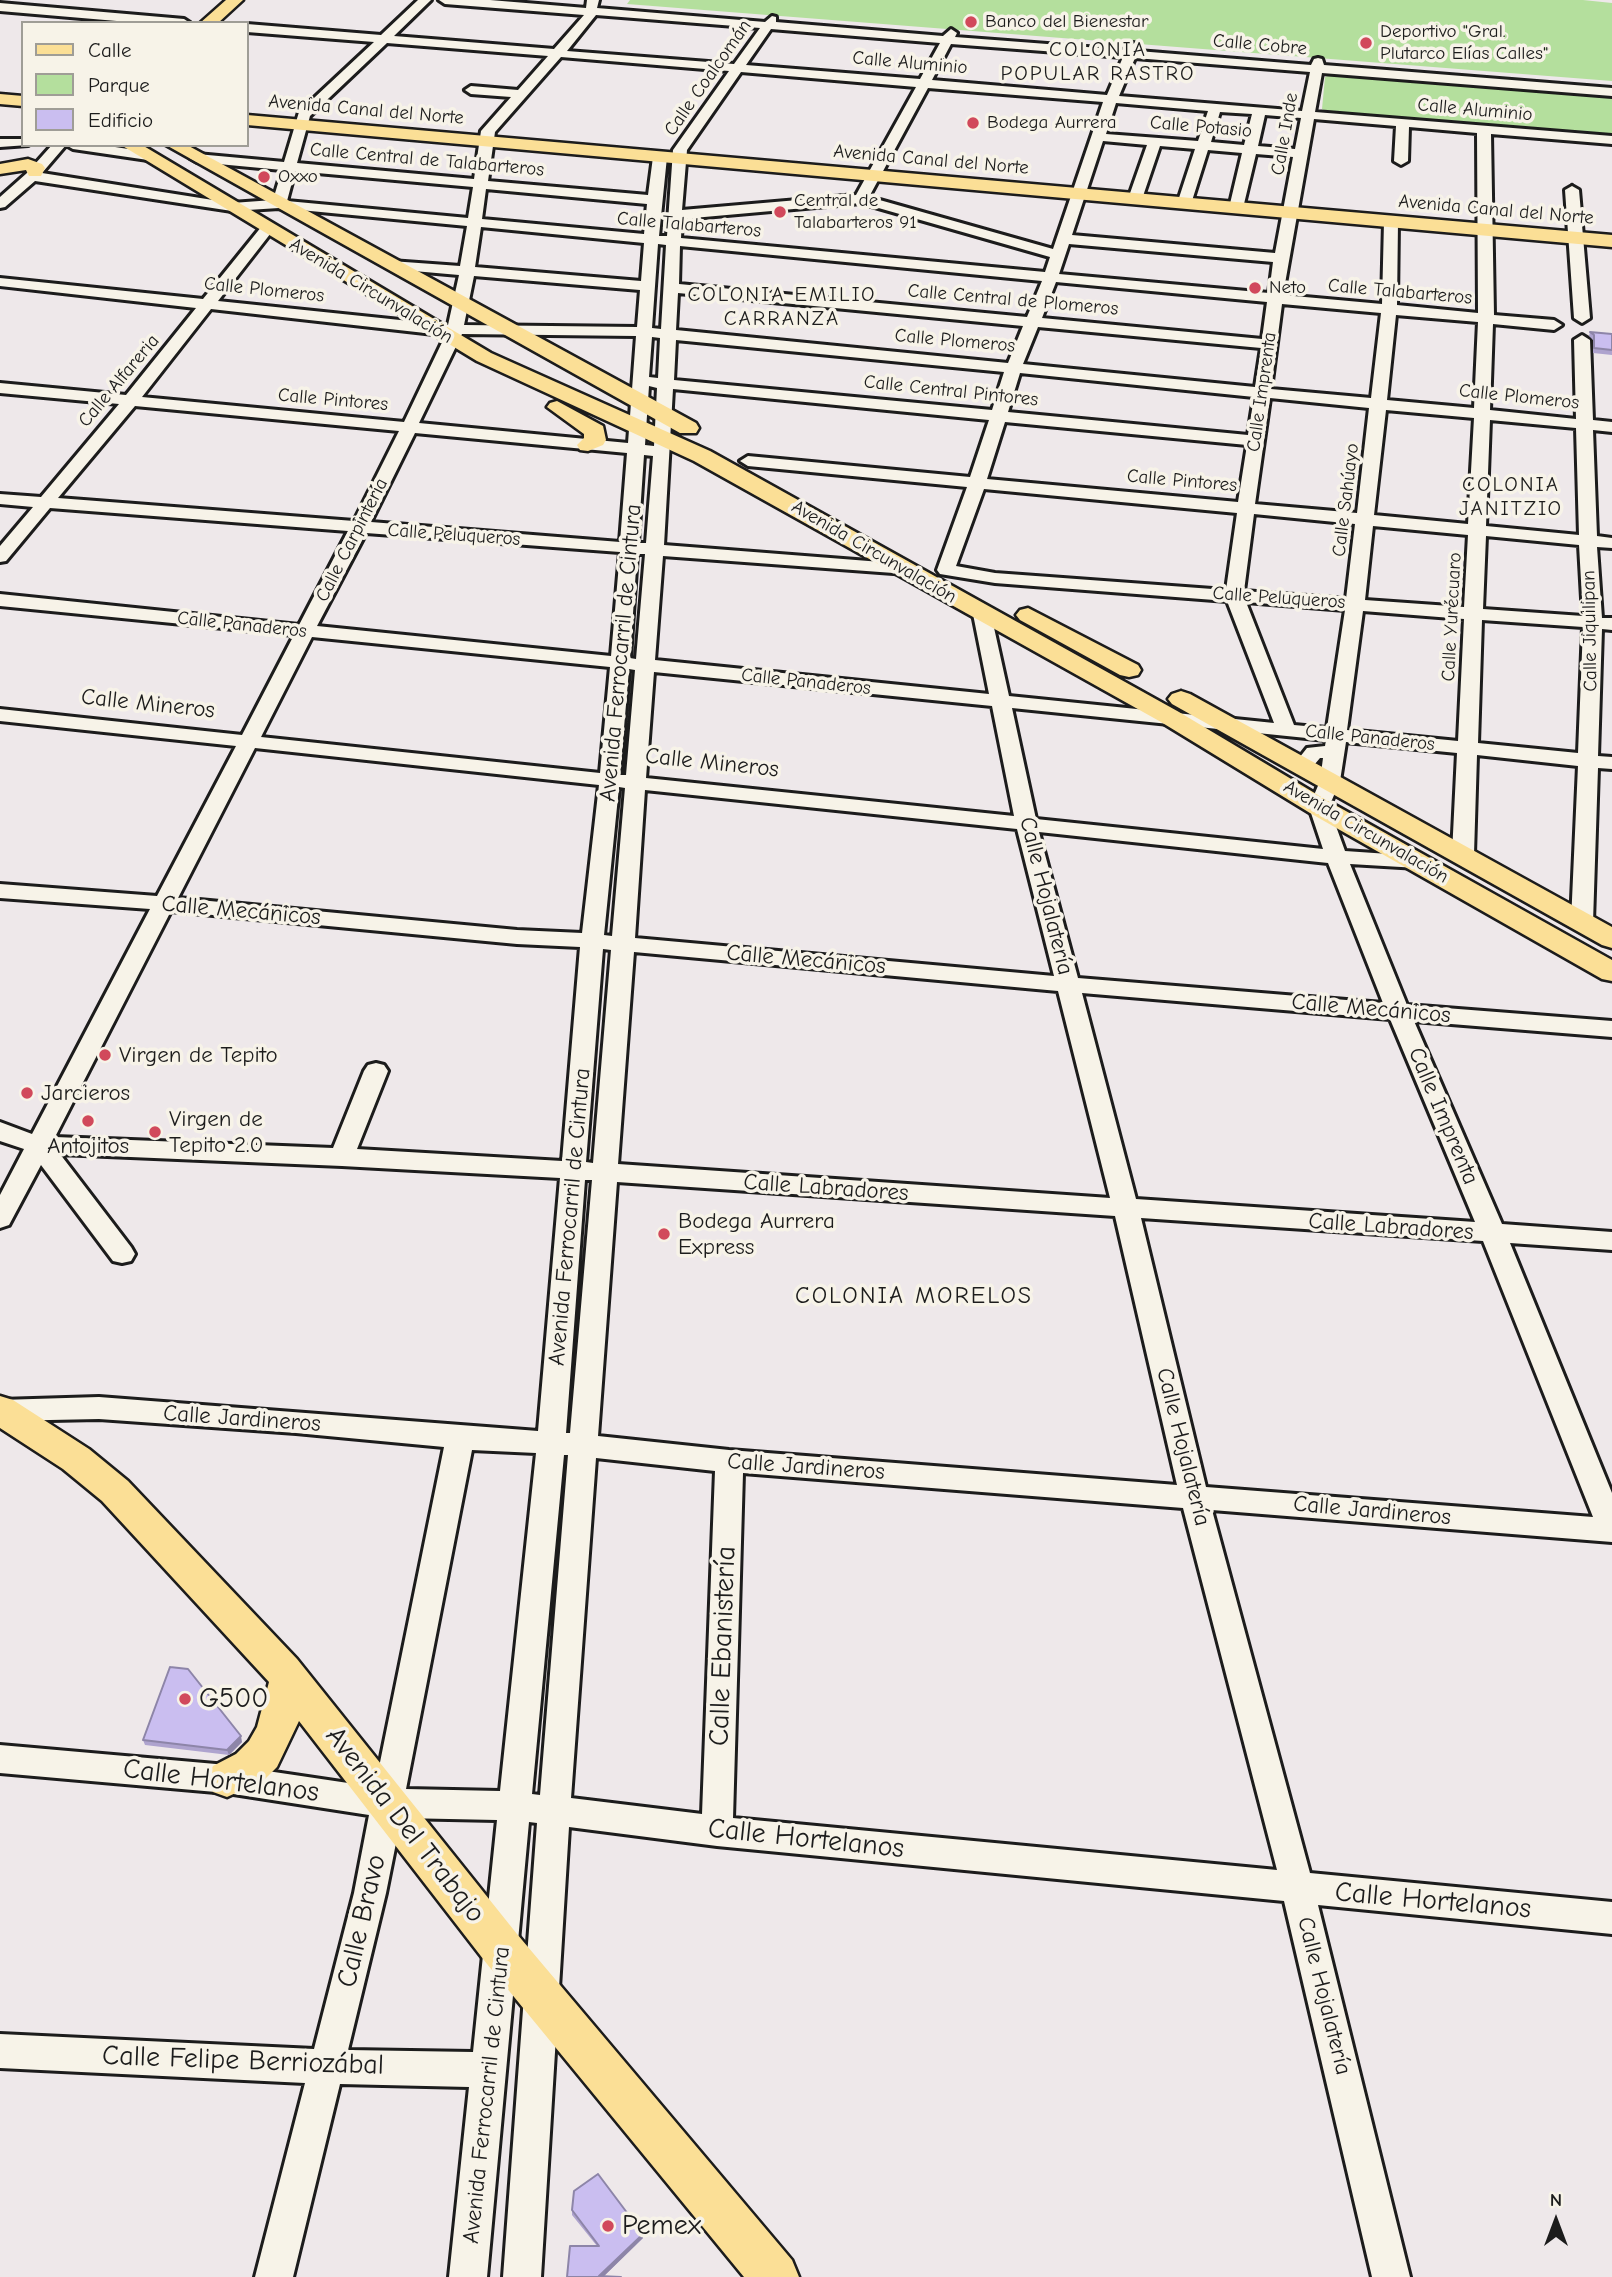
<!DOCTYPE html>
<html>
<head>
<meta charset="utf-8">
<style>
	body { margin:0 }
	#map { position:relative; width:1612px; height:2277px; overflow:hidden; background:#eee8ea; font-family:"Comic Neue",sans-serif }
	canvas { display:block }
	.legend { position:absolute; left:21px; top:21px; width:228px; height:126px; box-sizing:border-box; background:#f7f3e8; border:2px solid #9f9d96; margin:0; padding:9px 12px; list-style:none; font-size:21px; color:#1c1c1c }
	.legend li { display:flex; align-items:center; gap:14px; height:35px }
	.legend b { width:35px; border:2px solid #9f9d96 }
	.north { position:absolute; left:1521px; top:2186px; width:70px; height:70px; -webkit-text-stroke:5px #f7f3e8; paint-order:stroke; rotate:0deg; font-size:19px; font-weight:700; line-height:28px; text-align:center; color:#1c1c1c }
	.north::after { content:''; display:block; margin:auto; width:24px; height:32px; background:#1c1c1c; clip-path:polygon(50% 0,100% 100%,50% 72%,0 100%) }
</style>
</head>
<body>
<div id="map">
<canvas width="1612" height="2277"></canvas>
<ul class="legend">
<li><b style="height:9px;background:#fbdf96"></b>Calle</li>
<li><b style="height:19px;background:#b4df9d"></b>Parque</li>
<li><b style="height:19px;background:#cabef0"></b>Edificio</li>
</ul>
<div class="north">N</div>
</div>
<script>
const c = document.querySelector('canvas').getContext('2d');
c.lineJoin = 'round';
function fillPath(path, color) { c.fillStyle = color; c.fill(path, 'evenodd'); }
const toPath = rows => new Path2D(rows.map(r => 'M' + r).join(''));
function stroke(path, color, width, dash) { c.strokeStyle = color; c.lineWidth = width; c.lineCap = dash ? 'butt' : 'round'; c.setLineDash(dash || []); c.stroke(path); }
function label(font, color, halo, rows, align = 'center') {
  c.font = font + ' "Comic Neue",sans-serif'; c.lineWidth = 7; c.setLineDash([]); c.textBaseline = 'middle'; c.strokeStyle = halo; c.fillStyle = color; for (const [text, x, y, turn = 0] of rows) {
    c.save(); c.translate(x, y); c.rotate((+turn || 0) * Math.PI / 180); c.textAlign = isNaN(turn) ? turn : align; if (halo) c.strokeText(text, 0, 0); c.fillText(text, 0, 0); c.restore();
  }
}
fillPath(toPath([
	[630,0,1583,0,1612,3,1612,81,627,4],
	[1334,74,1612,95,1612,136,1328,112,1322,109,1325,77]
]), '#b4df9d');
const minor = toPath([
	[418,0,431,0,394,36,554,49,584,15,445,4,439,0,490,0,586,8,587,0,599,0,597,8,765,22,772,16,776,17,776,22,943,36,951,29,957,33,955,37,1126,50,1134,43,1140,47,1138,51,1311,65,1314,59,1318,58,1322,59,1324,65,1612,88,1612,96,1322,73,1315,112,1612,136,1612,144,1491,134,1494,315,1554,320,1562,325,1554,330,1493,324,1490,410,1576,419,1574,340,1582,335,1590,340,1593,420,1612,422,1612,432,1593,430,1597,536,1612,538,1612,548,1597,547,1602,618,1612,618,1612,630,1602,629,1598,756,1612,757,1612,769,1598,768,1593,922,1590,927,1582,929,1574,927,1571,922,1578,766,1477,755,1474,854,1471,859,1463,860,1455,859,1452,854,1457,753,1346,742,1340,781,1329,807,1345,851,1418,856,1426,857,1429,862,1426,867,1418,868,1350,864,1407,1005,1612,1021,1612,1037,1414,1021,1502,1224,1612,1232,1612,1250,1510,1243,1612,1493,1612,1542,1212,1510,1310,1873,1612,1902,1612,1934,1318,1905,1410,2277,1372,2277,1284,1901,717,1846,569,1827,541,2277,503,2277,537,1823,529,1822,487,2277,449,2277,469,2087,340,2084,293,2277,255,2277,305,2083,0,2068,0,2034,314,2049,354,1893,369,1815,227,1793,0,1773,0,1745,227,1765,375,1787,444,1447,296,1433,99,1419,1,1421,0,1400,99,1397,538,1431,560,1178,342,1166,60,1154,131,1247,135,1254,131,1261,122,1263,113,1261,41,1165,9,1225,0,1228,0,1195,24,1149,0,1141,0,1122,32,1134,150,909,0,898,0,884,157,896,236,746,0,721,0,709,242,735,294,635,0,606,0,594,299,625,348,531,50,508,6,561,0,562,0,546,33,507,0,504,0,494,41,497,119,404,0,393,0,383,126,395,196,308,0,286,0,278,203,299,262,226,267,225,274,229,218,301,448,325,459,275,391,269,384,265,391,261,460,266,467,226,279,208,232,211,35,181,5,207,0,208,0,197,27,173,52,145,66,145,42,173,232,203,273,200,282,170,197,162,190,158,197,154,284,162,299,112,374,42,247,32,247,24,381,35,418,0],
	[596,15,760,28,734,64,567,51,596,15],
	[771,29,940,43,920,79,746,65,771,29],
	[387,43,548,56,518,90,471,86,465,90,471,94,511,97,481,131,474,179,297,163,310,116,387,43],
	[951,44,1123,57,1107,95,932,80,951,44],
	[561,57,729,71,673,150,667,236,659,236,667,157,665,154,655,154,653,157,648,195,488,181,495,132,561,57],
	[1135,58,1310,72,1302,111,1119,96,1135,58],
	[741,72,916,87,856,195,682,210,687,150,741,72],
	[928,88,1103,102,1053,249,869,197,928,88],
	[1116,103,1208,111,1198,141,1106,134,1116,103],
	[1220,112,1252,114,1244,145,1211,142,1220,112],
	[1265,115,1301,118,1295,149,1258,146,1265,115],
	[1314,119,1396,126,1394,161,1401,165,1408,161,1409,127,1477,133,1478,313,1397,305,1398,222,1391,218,1384,222,1382,304,1283,295,1314,119],
	[1103,141,1147,145,1128,199,1135,203,1142,199,1160,146,1195,149,1177,204,1184,208,1191,204,1208,150,1242,153,1229,208,1236,212,1243,208,1256,154,1293,157,1275,253,1072,235,1103,141],
	[295,171,473,187,468,218,287,201,295,171],
	[486,189,647,204,644,234,482,219,486,189],
	[861,203,1050,257,1045,272,681,238,682,219,861,203],
	[481,227,644,243,641,281,475,267,481,227],
	[658,244,666,245,661,329,652,328,658,244],
	[1069,244,1273,262,1269,293,1059,274,1069,244],
	[680,246,1042,281,1027,317,679,284,680,246],
	[474,276,640,290,637,327,464,325,474,276],
	[1056,282,1267,302,1262,339,1042,318,1056,282],
	[678,293,1023,326,1008,363,676,330,678,293],
	[1282,304,1381,313,1371,398,1271,389,1282,304],
	[211,309,434,334,446,334,404,422,142,397,211,309],
	[1396,315,1478,322,1474,408,1387,400,1396,315],
	[1038,327,1261,348,1255,387,1023,364,1038,327],
	[462,334,636,336,628,443,419,423,462,334],
	[652,337,660,338,658,378,649,377,652,337],
	[676,340,1004,372,992,410,674,380,676,340],
	[1020,373,1254,397,1248,435,1008,412,1020,373],
	[649,386,657,388,654,446,645,445,649,386],
	[673,389,989,420,970,477,748,456,740,461,748,466,967,487,937,570,940,574,995,583,1227,601,1274,723,1009,696,991,614,982,608,973,614,989,694,655,660,663,556,907,574,916,569,907,564,664,545,673,389],
	[1270,398,1369,408,1357,513,1255,504,1270,398],
	[135,406,399,431,354,521,58,498,135,406],
	[1386,410,1474,418,1468,524,1374,515,1386,410],
	[1490,420,1576,428,1579,535,1486,526,1490,420],
	[1005,422,1247,445,1238,502,987,479,1005,422],
	[415,433,627,453,620,542,371,522,415,433],
	[644,455,653,456,646,543,638,543,644,455],
	[984,489,1237,513,1226,590,995,573,956,566,984,489],
	[1254,514,1355,524,1346,599,1244,591,1254,514],
	[1373,526,1468,535,1464,607,1365,600,1373,526],
	[366,533,620,552,611,656,317,626,366,533],
	[1486,536,1579,545,1583,616,1483,609,1486,536],
	[637,554,645,554,636,659,630,658,637,554],
	[1246,602,1345,610,1327,728,1294,725,1246,602],
	[1363,611,1464,619,1458,741,1347,730,1363,611],
	[1482,620,1583,627,1578,753,1478,743,1482,620],
	[312,637,610,667,600,773,261,737,312,637],
	[629,669,635,670,626,775,620,775,629,669],
	[654,672,992,706,1014,816,646,778,654,672],
	[1012,708,1326,740,1325,746,1307,748,1292,767,1295,771,1309,771,1320,758,1323,758,1320,781,1309,807,1323,849,1036,819,1012,708],
	[255,748,599,785,582,933,517,930,178,898,255,748],
	[619,787,625,788,612,936,604,935,619,787],
	[645,790,1017,829,1054,976,635,938,645,790],
	[1039,832,1328,863,1383,1003,1078,978,1039,832],
	[171,911,517,944,580,947,562,1161,357,1149,388,1071,384,1065,376,1063,368,1065,364,1071,333,1148,55,1137,171,911],
	[603,949,611,950,593,1163,586,1162,603,949],
	[634,952,1058,991,1110,1198,618,1164,634,952],
	[1082,993,1390,1019,1475,1222,1136,1199,1082,993],
	[585,1180,592,1180,570,1433,566,1433,585,1180],
	[617,1182,1115,1216,1177,1485,729,1450,598,1436,617,1182],
	[1141,1218,1483,1241,1593,1517,1206,1487,1141,1218],
	[472,1450,536,1453,500,1791,406,1789,472,1450],
	[564,1455,568,1455,540,1795,532,1794,564,1455],
	[596,1458,715,1471,702,1814,571,1798,596,1458],
	[743,1473,1183,1508,1277,1870,733,1818,743,1473],
	[401,1818,497,1820,473,2052,348,2050,386,1893,401,1818],
	[0,3,184,19,190,23,140,23,0,11,0,3],
	[0,139,23,139,23,145,28,145,0,147,0,139],
	[66,145,102,145,148,152,155,156,148,160,73,149,66,145],
	[1572,186,1579,190,1590,318,1582,323,1574,318,1565,190,1572,186]
]);
const major = toPath([
	[226,0,243,0,218,23,200,23,226,0],
	[0,94,23,96,23,106,0,104,0,94],
	[247,115,1612,235,1612,247,247,125,247,115],
	[121,145,142,145,491,353,710,451,1179,712,1328,801,1612,960,1612,981,1602,979,1310,813,1161,722,694,461,477,361,121,145],
	[166,145,187,145,696,423,699,428,696,433,680,433,166,145],
	[28,159,42,164,45,168,41,176,29,176,26,170,0,174,0,164,28,159],
	[557,401,603,426,606,440,603,445,588,451,580,450,577,445,584,438,584,434,547,407,550,403,557,401],
	[1028,608,1138,665,1141,670,1138,675,1129,677,1120,675,1020,620,1016,615,1020,610,1028,608],
	[1181,691,1190,694,1612,927,1612,948,1602,945,1172,704,1168,699,1172,694,1181,691],
	[0,1396,13,1400,89,1449,128,1481,297,1659,517,1934,792,2260,799,2277,744,2277,487,1964,299,1721,277,1767,264,1780,227,1797,213,1792,207,1779,213,1766,236,1754,249,1741,257,1727,269,1682,102,1501,63,1469,0,1428,0,1396]
]);
stroke(minor, '#1c1c1c', 6);
stroke(major, '#1c1c1c', 5);
fillPath(minor, '#f7f3e8');
fillPath(major, '#fbdf96');
fillPath(toPath([
	[1590,332,1612,334,1612,355,1593,353,1593,340,1589,336],
	[143,1740,242,1742,229,1755,145,1745],
	[572,2210,643,2238,604,2276,567,2277,597,2246,572,2215]
]), '#aea3ce');
fillPath(toPath([
	[241,1736,242,1742,229,1755,227,1750],
	[643,2234,643,2238,603,2277,599,2276]
]), '#8d85a8');
const building = toPath([
	[1590,332,1612,334,1612,350,1594,348,1594,335,1590,332],
	[170,1667,188,1669,241,1736,227,1750,143,1740,170,1667],
	[598,2174,643,2234,599,2276,621,2277,567,2277,570,2246,599,2246,572,2210,574,2191,598,2174]
]);
fillPath(building, '#cabef0');
stroke(building, '#8d85a8', 2);
for (const [x, y, r, color] of [
	[971,22,7,"#d1495b"],
	[1366,43,7,"#d1495b"],
	[973,123,7,"#d1495b"],
	[264,177,7,"#d1495b"],
	[780,212,7,"#d1495b"],
	[1255,288,7,"#d1495b"],
	[105,1055,7,"#d1495b"],
	[27,1093,7,"#d1495b"],
	[88,1121,7,"#d1495b"],
	[155,1132,7,"#d1495b"],
	[664,1234,7,"#d1495b"],
	[185,1699,7,"#d1495b"],
	[608,2226,7,"#d1495b"]
]) { const dot = new Path2D(); dot.arc(x, y, r, 0, 2 * Math.PI); c.fillStyle = color; c.fill(dot); stroke(dot, '#f7f3e8', 2.5); }
label('19px', '#1c1c1c', '#f7f3e8', [
	["Banco del Bienestar",985,22],
	["Deportivo \"Gral.",1380,32],
	["Plutarco Elías Calles\"",1380,54],
	["Bodega Aurrera",987,123],
	["Oxxo",278,177],
	["Central de",794,201],
	["Talabarteros 91",794,223],
	["Neto",1269,288]
], 'left');
label('19px', '#1c1c1c', '#f7f3e8', [
	["Calle Cobre",1260,45,5],
	["Calle Aluminio",910,63,5],
	["Calle Coalcomán",708,78,-55],
	["Avenida Canal del Norte",366,110,5],
	["Calle Aluminio",1475,110,5],
	["Calle Potasio",1201,127,5],
	["Calle Inde",1285,134,-80],
	["Calle Central de Talabarteros",427,160,5],
	["Avenida Canal del Norte",931,160,5],
	["Avenida Canal del Norte",1496,210,5],
	["Calle Talabarteros",689,225,5],
	["Calle Plomeros",264,290,6],
	["Avenida Circunvalación",371,291,31],
	["Calle Talabarteros",1400,292,5],
	["Calle Central de Plomeros",1013,300,5],
	["Calle Plomeros",955,341,5],
	["Calle Alfareria",119,381,-50],
	["Calle Central Pintores",951,391,6],
	["Calle Imprenta",1262,392,-82],
	["Calle Plomeros",1519,397,6],
	["Calle Pintores",333,400,5],
	["Calle Pintores",1182,481,5],
	["Calle Sahúayo",1346,500,-83],
	["Calle Peluqueros",454,535,4],
	["Calle Carpintería",352,540,-63],
	["Avenida Circunvalación",874,552,30],
	["Calle Peluqueros",1279,598,4],
	["Calle Yurécuaro",1452,617,-87],
	["Calle Panaderos",242,625,6],
	["Calle Jiquilipan",1590,631,-91],
	["Calle Panaderos",806,682,6],
	["Calle Panaderos",1370,738,6],
	["Avenida Circunvalación",1366,832,30]
]);
c.letterSpacing = '2px';
label('21px', '#1c1c1c', '#f7f3e8', [
	["COLONIA",1098,50],
	["POPULAR RASTRO",1098,74],
	["COLONIA EMILIO",782,295],
	["CARRANZA",782,319],
	["COLONIA",1511,485],
	["JANITZIO",1511,509]
]);
c.letterSpacing = '0px';
label('23px', '#1c1c1c', '#f7f3e8', [
	["Avenida Ferrocarril de Cintura",621,653,-85],
	["Calle Mineros",148,704,6],
	["Calle Mineros",712,763,6],
	["Calle Hojalatería",1046,896,76],
	["Calle Mecánicos",241,911,5],
	["Calle Mecánicos",806,960,5],
	["Calle Mecánicos",1371,1009,5],
	["Calle Imprenta",1443,1116,67],
	["Calle Labradores",826,1188,4],
	["Avenida Ferrocarril de Cintura",570,1217,-85],
	["Calle Labradores",1391,1227,4],
	["Calle Jardineros",242,1419,4],
	["Calle Hojalatería",1183,1447,76],
	["Calle Jardineros",806,1467,4],
	["Calle Jardineros",1372,1511,5],
	["Calle Hojalatería",1324,1996,76],
	["Avenida Ferrocarril de Cintura",487,2095,-84]
]);
label('23px', '#1c1c1c', '#f7f3e8', [
	["Virgen de Tepito",119,1055],
	["Jarcieros",41,1093],
	["Virgen de",169,1119],
	["Tepito 2.0",169,1145],
	["Antojitos",88,1146,"center"],
	["Bodega Aurrera",678,1221],
	["Express",678,1247]
], 'left');
c.letterSpacing = '2px';
label('24px', '#1c1c1c', '#f7f3e8', [
	["COLONIA MORELOS",914,1296]
]);
c.letterSpacing = '0px';
label('28px', '#1c1c1c', '#f7f3e8', [
	["Calle Ebanistería",723,1646,-88],
	["Calle Hortelanos",221,1781,7],
	["Avenida Del Trabajo",405,1825,52],
	["Calle Hortelanos",806,1839,6],
	["Calle Hortelanos",1433,1901,5],
	["Calle Bravo",362,1921,-77],
	["Calle Felipe Berriozábal",243,2061,2]
]);
label('28px', '#1c1c1c', '#f7f3e8', [
	["G500",199,1699],
	["Pemex",622,2226]
], 'left');
</script>
</body>
</html>
